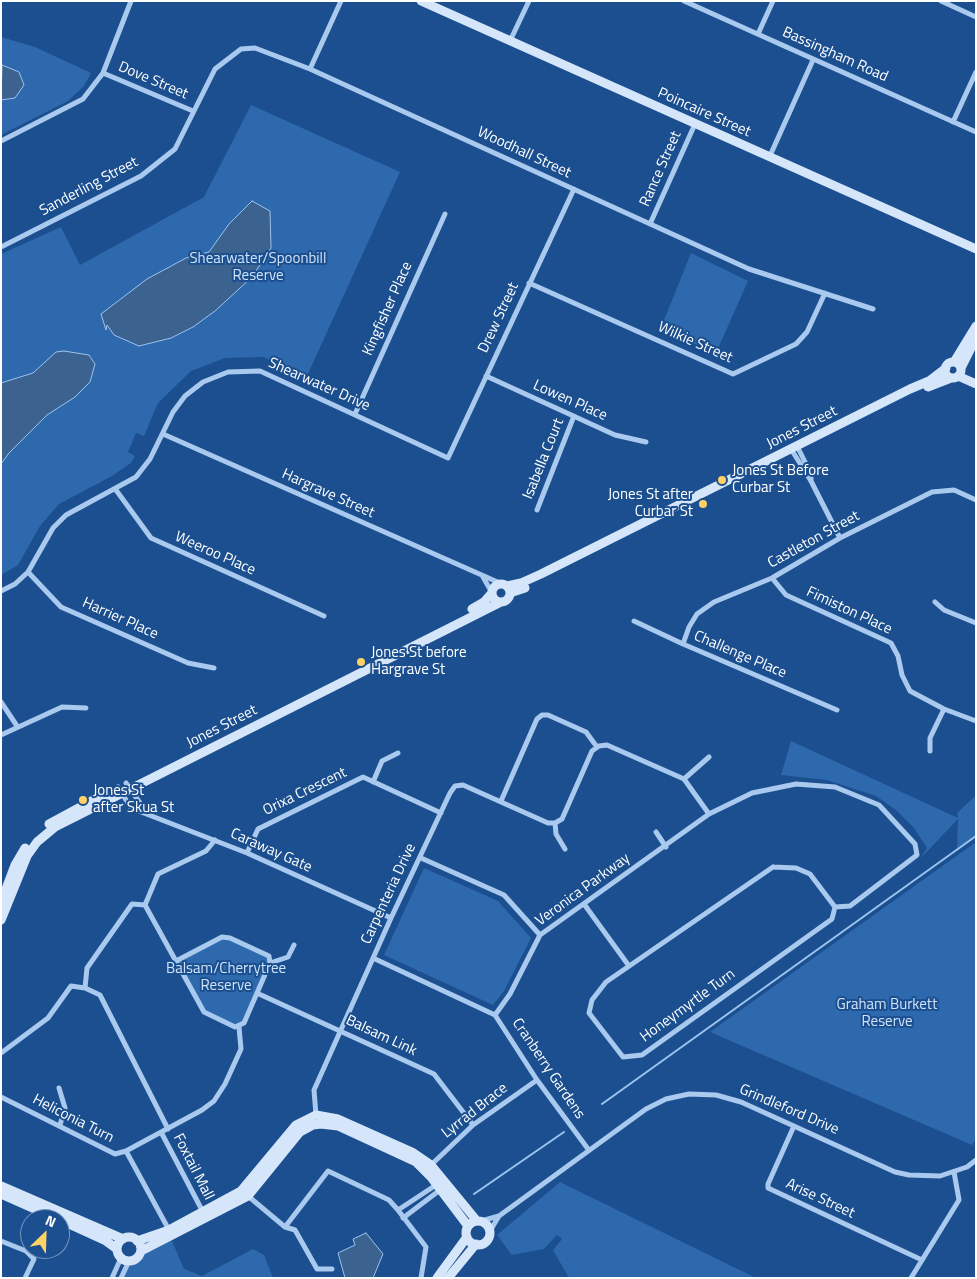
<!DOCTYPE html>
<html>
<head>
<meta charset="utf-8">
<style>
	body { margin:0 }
	#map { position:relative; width:977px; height:1279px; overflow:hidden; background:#1b4f8f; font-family:"Titillium Web",sans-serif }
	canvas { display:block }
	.frame { position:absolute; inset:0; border:2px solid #fff; pointer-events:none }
	.north { position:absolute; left:20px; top:1209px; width:50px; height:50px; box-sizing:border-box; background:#1b4f8f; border:1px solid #7695bc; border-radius:50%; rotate:24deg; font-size:14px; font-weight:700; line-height:20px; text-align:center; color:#fff }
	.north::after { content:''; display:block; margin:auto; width:18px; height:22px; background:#ffd166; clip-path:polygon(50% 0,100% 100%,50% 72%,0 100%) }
</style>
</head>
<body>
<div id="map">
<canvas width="977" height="1279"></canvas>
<div class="frame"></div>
<div class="north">N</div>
</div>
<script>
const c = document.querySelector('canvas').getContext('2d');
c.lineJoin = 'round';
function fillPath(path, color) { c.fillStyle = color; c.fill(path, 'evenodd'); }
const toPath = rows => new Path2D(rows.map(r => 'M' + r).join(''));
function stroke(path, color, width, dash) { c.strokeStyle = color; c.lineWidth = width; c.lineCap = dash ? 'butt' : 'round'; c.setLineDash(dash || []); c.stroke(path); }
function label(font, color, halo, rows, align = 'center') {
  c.font = font + ' "Titillium Web",sans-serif'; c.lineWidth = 4; c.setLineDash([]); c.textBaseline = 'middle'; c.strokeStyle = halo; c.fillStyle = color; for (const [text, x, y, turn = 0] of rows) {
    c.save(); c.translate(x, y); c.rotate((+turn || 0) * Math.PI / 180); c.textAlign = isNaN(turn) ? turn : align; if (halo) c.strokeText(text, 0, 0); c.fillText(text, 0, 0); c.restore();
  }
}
fillPath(toPath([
	[1,37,35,47,91,73,84,86,68,101,1,135],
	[251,105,400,172,307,376,263,357,225,358,191,371,158,403,144,436,136,433,128,452,135,456,131,463,112,476,59,504,40,526,18,565,1,575,1,254,61,227,80,265,204,197],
	[691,253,748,281,716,353,660,330],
	[791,741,958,818,957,813,976,795,976,837,957,851,958,819,920,859,927,848,914,828,896,810,876,796,827,780,781,775],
	[976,842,976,1139,972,1145,710,1032],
	[424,868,498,901,531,938,504,991,493,1005,384,955],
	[222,937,269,956,270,963,259,994,239,1027,204,1012,176,961],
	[560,1182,756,1278,569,1278,553,1250,562,1239,557,1235,544,1249,512,1255,497,1235],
	[169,1234,184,1269,202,1276,253,1249,264,1255,273,1278,119,1278,125,1264,135,1265,143,1258,147,1244]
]), '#2e69ad');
const water = toPath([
	[2,65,19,72,24,85,15,98,1,100,2,65],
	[252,201,270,211,271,248,252,277,215,311,193,327,171,338,139,346,114,335,107,325,106,330,101,314,147,279,186,258,209,252,229,224,252,201],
	[64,351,89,355,95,364,90,382,75,397,47,415,9,453,1,464,1,383,33,373,56,352,64,351],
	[366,1233,383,1254,373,1278,345,1278,338,1253,355,1245,353,1239,366,1233]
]);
fillPath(water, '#3c6290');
stroke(water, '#9cc4f0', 1);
stroke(toPath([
	[602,1104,976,836],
	[474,1194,564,1132]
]), '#9cc4f0', 2);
stroke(toPath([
	[684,1,976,132],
	[941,1,976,17],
	[758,34,773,1],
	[510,41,529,1],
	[310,69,341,1],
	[103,73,193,111],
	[953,122,976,72],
	[1,141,83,99,103,73,131,1],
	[769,158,813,60],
	[650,224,695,124],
	[1,247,141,176,175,149,215,69,241,49,255,48,310,69,749,269,873,309],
	[529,283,733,374,796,344,807,332,825,293],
	[486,376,615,435,646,442],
	[355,414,445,214],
	[163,434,502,584],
	[797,446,811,474,811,481],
	[791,449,811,481,840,538],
	[116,490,151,538,324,616],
	[537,510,574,416],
	[28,572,61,607,188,663,214,668],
	[483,577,491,591],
	[772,578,786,595,891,643,898,656,902,675,910,691,944,709,976,721],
	[1,591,15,584,28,572,53,528,66,515,136,477,150,459,173,412,185,396,203,382,228,372,260,371,448,458,574,189],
	[935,602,944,610,976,623],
	[634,621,683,644,837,710],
	[683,644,689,627,697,614,714,602,772,578,840,538,932,492,954,490,976,500],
	[1,702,17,726],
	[1,735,62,707,86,708],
	[930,751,930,738,944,709],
	[684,779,709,757],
	[373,782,382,761,398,753],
	[126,783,140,803,140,811],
	[118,787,131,808,247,853,391,918],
	[501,801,537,719,542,715,548,715,577,728,586,732,597,747],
	[555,823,556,834,565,849],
	[656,832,666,847],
	[247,853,258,829,363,777,441,813],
	[421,858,504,895,540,935],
	[773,867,796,868,810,874,835,907,832,919,642,1055,623,1057,589,1013,592,1000,606,982,773,867],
	[584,904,629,966],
	[373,958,495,1015,537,1080,588,1149],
	[176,961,222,937,230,938,269,956,270,963,244,1023,235,1027,204,1012,145,905,158,874,206,851,215,840],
	[270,963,288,957,294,945],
	[85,988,87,968,132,904,145,905],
	[259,994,434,1074,473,1125],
	[495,1015,510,994,540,935,709,814,752,793,796,784,835,787,879,805,915,844,917,855,850,906,835,907],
	[1,1053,48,1018,71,986,85,988,100,995,168,1129],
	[59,1088,65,1108,60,1125],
	[1,1097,115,1154,126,1151,202,1110,214,1101,225,1084,241,1049,239,1027],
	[316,1115,314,1090,391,918,450,793,455,786,463,785,548,823,555,823,562,819,592,751,599,746,607,745,684,779,709,814],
	[794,1126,768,1184,768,1188,922,1260],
	[161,1132,203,1212],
	[126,1151,169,1230],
	[431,1165,473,1125,537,1080],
	[248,1196,285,1227,328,1171,389,1200,398,1210,426,1247,421,1278],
	[398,1210,436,1185],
	[403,1218,440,1190],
	[481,1221,499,1216,646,1109,666,1099,689,1094,716,1095,741,1102,895,1172,909,1175,940,1176,967,1167,976,1160],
	[285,1227,295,1230,317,1269,332,1269],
	[490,1231,499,1216],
	[1,1241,26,1251,34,1259,25,1278],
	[112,1278,121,1258],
	[121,1278,129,1261],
	[911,1278,959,1200,954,1172]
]), '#a9c9ee', 5);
stroke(toPath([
	[421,1,976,249],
	[954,362,976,326],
	'945 370a8 8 0 1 1 16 0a8 8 0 1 1-16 0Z',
	[961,368,976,338],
	[958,376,976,384],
	[928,387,951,378],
	'492 593a9 9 0 1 1 18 0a9 9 0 1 1-18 0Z',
	[507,586,521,583,541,574,910,389,929,381,946,368],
	[510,593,525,588],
	[472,609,484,602,491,594],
	[49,824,99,797],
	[1,902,15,865,25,848],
	[1,920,27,856,37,842,55,827,499,603],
	[1,1186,123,1239],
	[1,1194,57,1219],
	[60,1220,106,1241,117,1249],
	'466 1233a12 12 0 1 1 24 0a12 12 0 1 1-24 0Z',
	'117 1249a12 12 0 1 1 24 0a12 12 0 1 1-24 0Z',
	[137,1241,169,1230,241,1191,296,1125,316,1115,338,1119,412,1152,431,1165,477,1221],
	[141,1251,248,1196,300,1132,313,1125,321,1124,338,1126,416,1162,431,1177,468,1226],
	[437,1278,467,1237],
	[448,1278,476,1244]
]), '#d6e6fa', 9);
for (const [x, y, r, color] of [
	[722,480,5,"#ffd166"],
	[703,504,5,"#ffd166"],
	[361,662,5,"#ffd166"],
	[83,800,5,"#ffd166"]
]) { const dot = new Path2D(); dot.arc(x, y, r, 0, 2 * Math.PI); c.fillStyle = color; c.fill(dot); stroke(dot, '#1b4f8f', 2); }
label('15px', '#fff', '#1b4f8f', [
	["Bassingham Road",835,55,24],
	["Dove Street",153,81,23],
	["Poincaire Street",704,113,24],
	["Woodhall Street",524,153,25],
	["Rance Street",661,169,-66],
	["Sanderling Street",89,187,-28],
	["Kingfisher Place",388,309,-66],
	["Drew Street",499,318,-65],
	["Wilkie Street",695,343,24],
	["Shearwater Drive",319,385,24],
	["Lowen Place",570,401,24],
	["Jones Street",802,428,-27],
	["Isabella Court",544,459,-68],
	["Hargrave Street",328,494,24],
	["Castleton Street",814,540,-29],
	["Weeroo Place",215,554,24],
	["Fimiston Place",849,611,25],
	["Harrier Place",120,619,24],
	["Challenge Place",740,655,23],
	["Jones Street",222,727,-27],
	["Orixa Crescent",305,792,-26],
	["Caraway Gate",271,851,24],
	["Veronica Parkway",583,890,-36],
	["Carpenteria Drive",389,894,-65],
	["Honeymyrtle Turn",688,1006,-36],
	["Balsam Link",381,1036,25],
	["Cranberry Gardens",548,1069,56],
	["Grindleford Drive",789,1110,23],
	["Lyrrad Brace",475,1111,-38],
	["Heliconia Turn",73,1119,27],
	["Foxtail Mall",193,1167,63],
	["Arise Street",820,1199,25]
]);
label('15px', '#cfe3fa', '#1b4f8f', [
	["Shearwater/Spoonbill",258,259],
	["Reserve",258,276],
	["Balsam/Cherrytree",226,969],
	["Reserve",226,986],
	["Graham Burkett",887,1005],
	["Reserve",887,1022]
]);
label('15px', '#fff', '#1b4f8f', [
	["Jones St Before",732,471],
	["Curbar St",732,488],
	["Jones St after",693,495,"right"],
	["Curbar St",693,512,"right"],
	["Jones St before",371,653],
	["Hargrave St",371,670],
	["Jones St",93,791],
	["after Skua St",93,808]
], 'left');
</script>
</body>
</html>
